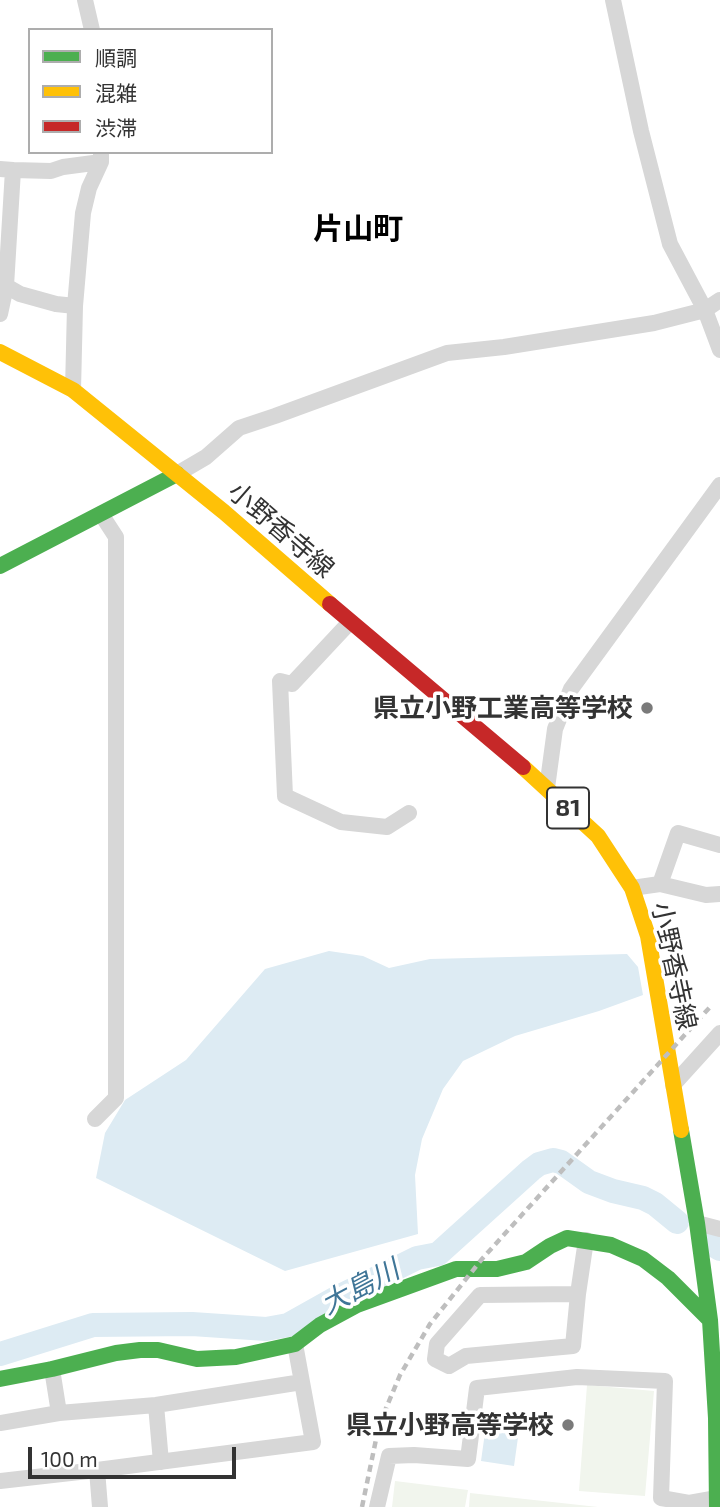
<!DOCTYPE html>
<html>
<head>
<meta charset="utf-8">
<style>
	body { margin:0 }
	#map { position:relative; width:720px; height:1507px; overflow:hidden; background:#fff; font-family:"Exo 2","Noto Sans JP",sans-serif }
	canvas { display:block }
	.legend { position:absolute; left:28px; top:28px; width:245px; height:126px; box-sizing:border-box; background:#fff; border:2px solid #adadad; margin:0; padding:9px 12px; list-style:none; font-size:21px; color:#333 }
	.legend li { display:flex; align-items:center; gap:14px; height:35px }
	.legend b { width:35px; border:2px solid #adadad }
	.scale { position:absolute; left:28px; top:1447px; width:208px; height:32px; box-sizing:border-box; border:4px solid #333; border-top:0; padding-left:9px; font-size:21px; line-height:24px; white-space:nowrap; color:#333; -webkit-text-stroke:5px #fff; paint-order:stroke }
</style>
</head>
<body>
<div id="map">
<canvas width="720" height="1507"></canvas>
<ul class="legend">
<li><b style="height:9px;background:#4caf50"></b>順調</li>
<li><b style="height:9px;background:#ffc107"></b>混雑</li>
<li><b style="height:9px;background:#c62828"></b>渋滞</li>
</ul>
<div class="scale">100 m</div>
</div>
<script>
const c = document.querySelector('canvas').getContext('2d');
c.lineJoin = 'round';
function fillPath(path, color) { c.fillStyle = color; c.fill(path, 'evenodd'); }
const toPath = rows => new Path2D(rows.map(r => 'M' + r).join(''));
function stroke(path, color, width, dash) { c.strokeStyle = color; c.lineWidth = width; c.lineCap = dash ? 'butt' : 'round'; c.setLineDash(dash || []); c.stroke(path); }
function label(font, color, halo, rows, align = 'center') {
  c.font = font + ' "Exo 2","Noto Sans JP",sans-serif'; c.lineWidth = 7; c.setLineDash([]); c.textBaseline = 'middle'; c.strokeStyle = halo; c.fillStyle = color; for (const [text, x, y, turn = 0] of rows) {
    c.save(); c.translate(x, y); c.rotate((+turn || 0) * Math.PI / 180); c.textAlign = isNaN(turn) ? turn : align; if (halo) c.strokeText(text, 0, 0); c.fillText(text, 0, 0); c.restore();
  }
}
fillPath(toPath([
	[587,1385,654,1391,645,1496,579,1491],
	[395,1481,468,1490,465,1507,392,1507],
	[470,1493,598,1507,469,1507]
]), '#f1f5ed');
fillPath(toPath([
	[329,951,363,956,389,968,430,959,627,954,638,967,643,995,599,1011,515,1036,463,1061,443,1089,422,1139,415,1175,418,1234,285,1271,96,1178,105,1133,125,1100,186,1060,265,969],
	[488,1411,521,1416,514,1466,481,1461]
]), '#ddebf3');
stroke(toPath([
	[707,1241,720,1249],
	[0,1354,93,1325,192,1324,266,1329,288,1325,338,1297,417,1258,438,1254,531,1170,539,1164,553,1160,561,1162,589,1182,613,1191,643,1198,655,1204,677,1222]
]), '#ddebf3', 24);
stroke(toPath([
	[85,0,92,30],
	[613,0,641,131,670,244,705,310,720,350],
	[0,169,13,170,6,286,0,314],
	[13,170,51,171,63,167,101,162],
	[6,286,20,294,56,304,75,306],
	[73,390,75,306,83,213,89,188,101,162,101,152],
	[177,474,206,457,239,428,275,416,447,353,504,347,654,323,705,310,720,300],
	[350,622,292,684,280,681,285,796,341,822,387,827,409,813],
	[547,788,555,729,571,689,720,485],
	[660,884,678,833,720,845],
	[632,888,660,884,706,895,720,894],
	[673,1085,720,1033],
	[95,1119,116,1098,116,537,101,514],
	[697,1223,720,1229],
	[578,1294,480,1295,437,1344,435,1359,449,1366,466,1356,573,1346,578,1294,586,1240],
	[52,1369,59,1413],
	[156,1405,161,1462],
	[0,1423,59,1413,156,1405,302,1382],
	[97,1470,100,1507],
	[0,1481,97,1470,313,1442,295,1344],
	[377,1507,389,1456,414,1455,468,1459,477,1388,577,1377,665,1381,661,1498,689,1503,717,1498]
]), '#d7d7d7', 16);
stroke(toPath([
	[0,566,177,474],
	[681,1130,697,1223,710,1320,716,1418,717,1507],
	[0,1379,52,1369,116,1353,140,1350,158,1350,197,1359,236,1357,295,1344,320,1325,357,1305,456,1269,497,1269,526,1262,550,1246,567,1238,611,1245,643,1259,668,1278,710,1320]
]), '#4caf50', 16);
stroke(toPath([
	[0,352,73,390,224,512,330,604],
	[523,767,598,836,632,888,648,936,681,1130]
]), '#ffc107', 16);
stroke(toPath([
	[330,604,523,767]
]), '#c62828', 16);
stroke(toPath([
	[362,1507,379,1425,400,1375,430,1324,482,1259,710,1007]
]), '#bebebe', 4.5, [7, 5]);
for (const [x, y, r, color] of [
	[647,708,7,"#7a7a7a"],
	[568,1425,7,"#7a7a7a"]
]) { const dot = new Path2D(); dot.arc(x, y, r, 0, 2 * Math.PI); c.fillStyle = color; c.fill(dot); stroke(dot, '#fff', 2.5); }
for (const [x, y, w] of [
	[568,808,42]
]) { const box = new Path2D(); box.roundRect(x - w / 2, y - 20.5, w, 41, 5); c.fillStyle = '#fff'; c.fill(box); stroke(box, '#333', 2); }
label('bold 24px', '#333', null, [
	["81",568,808]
]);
label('26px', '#333', '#fff', [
	["小野香寺線",281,530,41],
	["小野香寺線",674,966,78]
]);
label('bold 26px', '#333', '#fff', [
	["県立小野工業高等学校",633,708],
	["県立小野高等学校",554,1425]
], 'right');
label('italic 28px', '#3f7597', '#fff', [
	["大島川",360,1287,-28]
]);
label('bold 30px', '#000', '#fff', [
	["片山町",358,229]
]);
</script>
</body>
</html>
